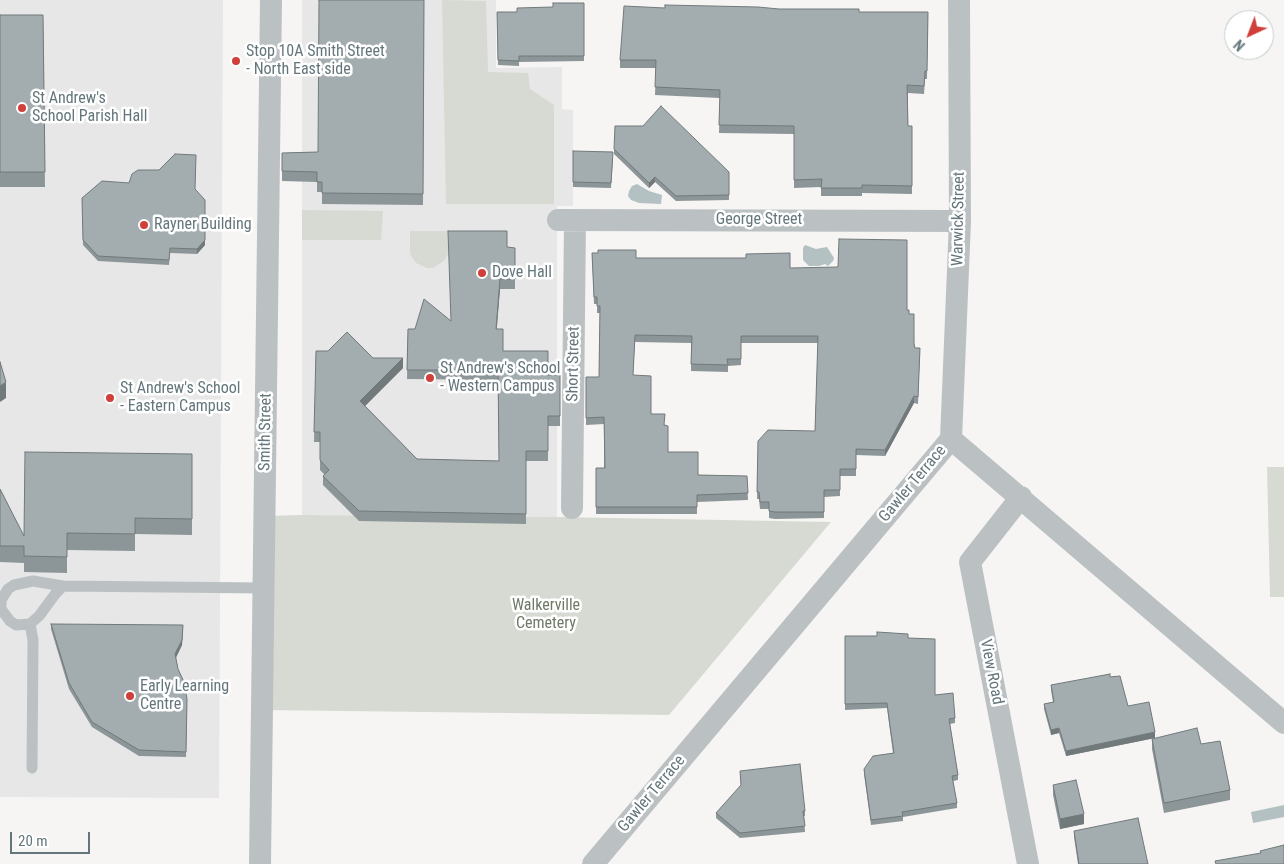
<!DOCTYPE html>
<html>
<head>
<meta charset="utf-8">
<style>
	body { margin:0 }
	#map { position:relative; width:1284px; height:864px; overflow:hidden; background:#f6f5f3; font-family:"Roboto Condensed",sans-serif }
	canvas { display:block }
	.north { position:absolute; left:1224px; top:10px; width:50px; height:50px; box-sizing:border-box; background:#fff; border:1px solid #c1c8ca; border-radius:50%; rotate:223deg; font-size:14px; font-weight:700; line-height:20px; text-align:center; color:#64767b }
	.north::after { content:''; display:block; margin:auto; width:18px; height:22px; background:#d03f3a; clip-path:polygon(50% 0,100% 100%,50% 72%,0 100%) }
	.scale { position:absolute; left:10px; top:832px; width:80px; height:22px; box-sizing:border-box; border:2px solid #64767b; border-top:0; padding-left:6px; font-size:15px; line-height:18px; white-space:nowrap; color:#64767b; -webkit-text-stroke:4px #fff; paint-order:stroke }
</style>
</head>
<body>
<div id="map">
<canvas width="1284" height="864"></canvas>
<div class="north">N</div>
<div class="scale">20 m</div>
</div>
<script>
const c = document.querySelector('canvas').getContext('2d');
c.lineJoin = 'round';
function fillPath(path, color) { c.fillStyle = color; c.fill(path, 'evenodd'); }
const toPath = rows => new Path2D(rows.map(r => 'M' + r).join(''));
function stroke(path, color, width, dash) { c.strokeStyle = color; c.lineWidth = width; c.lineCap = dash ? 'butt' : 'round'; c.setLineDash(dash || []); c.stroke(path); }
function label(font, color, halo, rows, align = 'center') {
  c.font = font + ' "Roboto Condensed",sans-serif'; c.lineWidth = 5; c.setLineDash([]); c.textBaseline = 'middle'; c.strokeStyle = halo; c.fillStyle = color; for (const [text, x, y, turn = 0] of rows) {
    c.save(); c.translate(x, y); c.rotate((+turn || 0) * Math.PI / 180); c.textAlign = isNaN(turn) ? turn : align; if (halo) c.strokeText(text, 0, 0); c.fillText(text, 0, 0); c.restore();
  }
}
fillPath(toPath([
	[0,0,223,0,219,798,0,797],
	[302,0,496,0,496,68,562,67,562,109,573,110,573,206,557,206,557,517,302,515]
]), '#e7e7e7');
fillPath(toPath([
	[442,0,486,1,488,72,528,73,530,89,554,105,554,204,446,204],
	[302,210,383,211,381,240,302,240],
	[410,231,448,231,449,252,445,260,433,268,427,268,416,263,410,254],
	[1267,467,1284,467,1284,597,1270,597],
	[302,515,557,517,831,522,669,715,262,710,265,516]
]), '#d7dad3');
fillPath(toPath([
	[637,184,649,191,662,195,661,204,639,203,631,200,628,196,629,191,632,186],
	[805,245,816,249,827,247,834,258,833,261,828,266,825,264,819,266,809,266,803,260,803,248],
	[1284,805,1284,817,1253,823,1251,812]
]), '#b3c1c2');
stroke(toPath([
	[63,586,56,593,39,616,30,624,16,625,10,621,1,609,1,600,8,589,14,585,33,581,63,586,264,588],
	[30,624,33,640,32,768]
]), '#bbc1c3', 11);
stroke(toPath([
	[558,220,960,221],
	[951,439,960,221,959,0],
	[1021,497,970,562,1028,864],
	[572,508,575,220],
	[260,864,271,0],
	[593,864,951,439,1284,723]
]), '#bbc1c3', 22);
fillPath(toPath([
	[424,0,423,205,322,204,322,192,317,192,317,182,282,181,282,153,318,152],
	[553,3,584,3,584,61,519,62,519,66,498,65,497,12,517,12,553,7],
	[665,8,779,9,859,12,928,12,927,79,925,79,924,94,908,93,908,126,912,126,912,194,862,193,862,196,821,196,821,187,794,188,794,134,719,133,720,98,655,95,656,68,620,68,620,60],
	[0,15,43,15,45,187,0,187],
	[614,149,729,172,729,200,676,201,655,182,649,188,614,154],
	[573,151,613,158,611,188,573,187],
	[129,183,195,190,205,245,197,254,170,253,169,265,98,261,83,245,82,198],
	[507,247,515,248,515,289,500,289,496,329,503,351,548,375,560,375,560,426,548,426,548,461,526,461,526,524,359,521,323,485,323,476,325,475,320,470,320,442,314,442,316,351,373,358,403,368,365,406,417,459,499,461,498,380,407,379,408,329,415,329,451,321],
	[592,253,636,258,790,268,907,310,909,314,915,348,920,348,918,404,914,403,885,456,856,455,856,476,840,476,840,496,824,497,824,518,775,519,769,518,769,509,760,509,759,499,757,499,758,441,815,431,818,343,741,343,741,365,728,366,728,372,691,371,691,343,635,342,633,375,651,414,665,425,668,452,698,475,747,476,748,500,697,502,697,514,596,514,596,468,604,468,604,424,586,425,586,377,599,377,600,313,597,313,597,304,594,304],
	[192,454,192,535,135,534,135,551,67,550,67,573,24,572,24,563,0,562,0,489,24,536],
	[51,624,183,630,182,645,176,658,178,669,187,699,186,757,139,756,92,727,69,689,51,629],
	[845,636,908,638,935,695,955,718,955,723,950,724,958,775,958,780,953,781,957,803,957,808,903,817,903,821,871,825,864,774,864,769,893,753,887,708,845,710],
	[1110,677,1128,706,1155,738,1066,756,1059,733,1051,735,1044,709,1044,704,1053,702,1051,690,1051,685],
	[1152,739,1201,744,1230,790,1230,800,1164,813,1152,749],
	[740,771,805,811,805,816,804,816,805,832,740,838,716,818,716,813,741,786],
	[1053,785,1084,824,1060,829,1053,795],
	[1074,831,1148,864,1078,864,1074,837]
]), '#8c9597');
fillPath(toPath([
	[655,177,655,182,649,188,649,183],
	[205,240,205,245,197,254,197,249],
	[500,279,500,289,496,339,496,329],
	[403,358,403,368,360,411,360,401],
	[6,382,6,398,0,402,0,386],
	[914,396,914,403,885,456,885,450],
	[183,625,182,645,175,659,175,654],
	[1059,728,1059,733,1051,735,1051,730],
	[1155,732,1155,738,1066,756,1066,751],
	[1084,814,1084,824,1060,829,1060,819]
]), '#72797b');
const building = toPath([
	[319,0,424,0,423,194,322,193,322,182,317,182,317,172,282,171,282,153,318,152,319,0],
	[553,3,584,3,584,56,519,56,519,61,498,60,497,12,517,12,517,8,553,7,553,3],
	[665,5,758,7,779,9,859,9,859,12,928,12,927,71,925,71,924,86,907,85,908,126,912,126,912,186,862,185,862,188,821,188,822,179,794,180,794,126,719,125,720,90,655,87,656,60,620,60,624,6,665,8,665,5],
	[0,15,43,15,45,172,0,172,0,15],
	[661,106,729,172,729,195,676,196,655,177,649,183,614,149,615,126,643,126,661,106],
	[573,151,613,152,611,183,573,182,573,151],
	[175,154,196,155,195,189,205,200,205,240,197,249,170,248,169,260,98,256,83,240,82,198,102,181,129,183,132,174,138,170,159,170,175,154],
	[448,231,507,231,507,247,515,248,515,279,500,279,496,329,503,329,503,351,548,351,548,375,560,375,560,416,548,416,548,451,526,451,526,514,359,511,323,476,329,470,320,460,320,432,314,432,316,351,328,351,347,332,373,358,403,358,360,401,417,459,499,461,498,370,407,370,408,329,415,329,424,299,451,321,448,231],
	[839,239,907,240,907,310,909,310,909,314,914,314,914,344,915,348,920,348,918,397,914,396,885,450,856,449,856,469,840,469,840,490,824,490,824,512,775,512,769,511,769,502,760,502,759,492,757,492,758,441,768,430,815,431,818,336,741,336,741,359,727,359,728,365,691,364,692,336,635,335,633,375,651,376,651,414,665,414,664,425,668,426,668,452,698,452,698,475,747,476,748,493,697,495,697,507,596,507,596,468,605,468,604,417,586,418,586,377,599,377,600,306,597,306,597,297,594,297,592,253,598,253,598,250,636,250,636,258,746,258,746,254,790,253,790,268,838,267,839,239],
	[0,362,6,382,0,386,0,362],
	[25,452,192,454,192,519,135,518,135,534,67,533,67,557,24,556,24,546,0,546,0,489,24,536,25,452],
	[51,624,183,625,182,640,175,654,178,669,184,682,187,699,186,752,139,750,92,722,69,683,51,624],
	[877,632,908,634,908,638,935,639,935,695,953,693,955,718,949,719,958,775,952,776,957,803,902,812,903,816,871,820,864,769,873,756,894,753,890,726,887,703,845,704,845,636,877,636,877,632],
	[1110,674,1110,677,1120,676,1128,706,1149,702,1155,732,1066,751,1059,728,1051,730,1044,704,1054,702,1051,685,1110,674],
	[1197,728,1201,744,1220,741,1230,790,1164,803,1152,739,1197,728],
	[800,764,805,811,803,811,805,826,740,833,716,813,741,785,740,771,800,764],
	[1076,780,1084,814,1060,819,1053,785,1076,780],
	[1138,818,1148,864,1079,864,1074,831,1138,818],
	[1284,845,1284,864,1216,864,1215,861,1261,853,1260,851,1284,845]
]);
fillPath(building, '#a3adb0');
stroke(building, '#72797b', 1);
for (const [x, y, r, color] of [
	[236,61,5,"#d03f3a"],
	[22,108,5,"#d03f3a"],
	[144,225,5,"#d03f3a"],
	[482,273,5,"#d03f3a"],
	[430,378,5,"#d03f3a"],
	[110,398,5,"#d03f3a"],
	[130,696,5,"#d03f3a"]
]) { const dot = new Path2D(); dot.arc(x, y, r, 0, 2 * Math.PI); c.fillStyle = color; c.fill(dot); stroke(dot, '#fff', 2); }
label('16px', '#64767b', '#fff', [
	["Stop 10A Smith Street",246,52],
	["- North East side",246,70],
	["St Andrew's",32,99],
	["School Parish Hall",32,117],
	["Rayner Building",154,225],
	["Dove Hall",492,273],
	["St Andrew's School",440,369],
	["- Western Campus",440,387],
	["St Andrew's School",120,389],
	["- Eastern Campus",120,407],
	["Early Learning",140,687],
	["Centre",140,705]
], 'left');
label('16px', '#64767b', '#fff', [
	["Warwick Street",959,219,-89],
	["George Street",759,220],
	["Short Street",574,364,-89],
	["Smith Street",266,432,-89],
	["Gawler Terrace",913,484,-50],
	["View Road",991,672,79],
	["Gawler Terrace",652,794,-50]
]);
label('16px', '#6e7966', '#fff', [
	["Walkerville",546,606],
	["Cemetery",546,624]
]);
</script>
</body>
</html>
